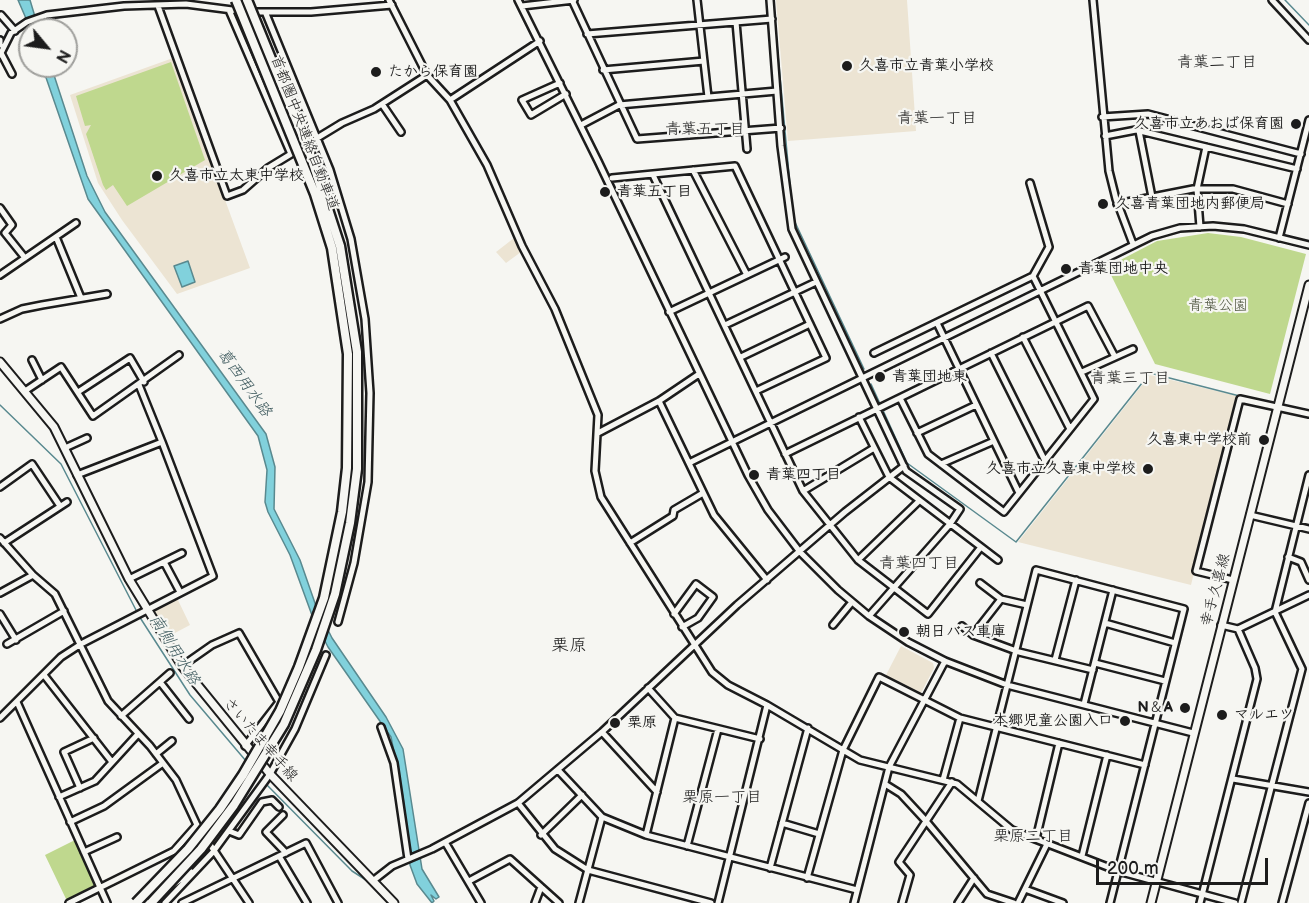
<!DOCTYPE html>
<html>
<head>
<meta charset="utf-8">
<style>
	body { margin:0 }
	#map { position:relative; width:1309px; height:903px; overflow:hidden; background:#f6f6f2; font-family:"Balsamiq Sans",sans-serif }
	canvas { display:block }
	.north { position:absolute; left:18px; top:18px; width:60px; height:60px; box-sizing:border-box; background:#f6f6f2; border:2px solid #9f9f9c; border-radius:50%; rotate:119deg; font-size:16px; font-weight:700; line-height:24px; text-align:center; color:#1c1c1c }
	.north::after { content:''; display:block; margin:auto; width:21px; height:27px; background:#1c1c1c; clip-path:polygon(50% 0,100% 100%,50% 72%,0 100%) }
	.scale { position:absolute; left:1096px; top:858px; width:172px; height:27px; box-sizing:border-box; border:3px solid #1c1c1c; border-top:0; padding-left:8px; font-size:18px; line-height:21px; white-space:nowrap; color:#1c1c1c; -webkit-text-stroke:4px #f6f6f2; paint-order:stroke }
</style>
</head>
<body>
<div id="map">
<canvas width="1309" height="903"></canvas>
<div class="north">N</div>
<div class="scale">200 m</div>
</div>
<script>
const c = document.querySelector('canvas').getContext('2d');
c.lineJoin = 'round';
function fillPath(path, color) { c.fillStyle = color; c.fill(path, 'evenodd'); }
const toPath = rows => new Path2D(rows.map(r => 'M' + r).join(''));
function stroke(path, color, width, dash) { c.strokeStyle = color; c.lineWidth = width; c.lineCap = dash ? 'butt' : 'round'; c.setLineDash(dash || []); c.stroke(path); }
function label(font, color, halo, rows, align = 'center') {
  c.font = font + ' "Balsamiq Sans","Klee One",sans-serif'; c.lineWidth = 4.5; c.setLineDash([]); c.textBaseline = 'middle'; c.strokeStyle = halo; c.fillStyle = color; for (const [text, x, y, turn = 0] of rows) {
    c.save(); c.translate(x, y); c.rotate((+turn || 0) * Math.PI / 180); c.textAlign = isNaN(turn) ? turn : align; if (halo) c.strokeText(text, 0, 0); c.fillText(text, 0, 0); c.restore();
  }
}
fillPath(toPath([
	[776,0,907,0,916,131,788,141],
	[173,58,250,268,177,294,122,220,98,183,70,95],
	[514,238,521,252,506,263,496,252],
	[1150,375,1238,396,1191,585,1018,542],
	[176,596,190,625,173,634,176,640,170,643,150,609],
	[901,646,933,663,934,668,921,693,885,677]
]), '#ece4d3');
fillPath(toPath([
	[171,62,205,160,127,206,113,185,106,190,103,185,86,134,91,125,85,126,76,96],
	[1208,233,1241,237,1306,254,1270,394,1155,364,1107,267,1157,241],
	[75,840,97,885,67,901,45,855]
]), '#bfd88e');
const water = toPath([
	[18,0,30,0,39,30,31,30,18,0],
	[42,66,51,66,87,176,105,212,266,434,275,467,274,509,300,560,316,606,332,638,386,717,403,749,422,869,439,897,436,899,431,895,434,901,432,903,417,884,410,865,403,797,391,737,328,647,313,618,290,555,268,512,265,502,267,470,258,436,88,199,42,66],
	[188,261,195,282,182,287,174,266,188,261]
]);
fillPath(water, '#81d1dc');
stroke(water, '#59898f', 1.5);
stroke(toPath([
	[773,0,793,218,864,369],
	[1285,0,1309,25],
	[871,384,907,463,1016,542,1150,373,1259,401],
	[0,405,61,464,137,612],
	[139,616,190,695,246,761],
	[265,783,352,871,366,880]
]), '#59898f', 1.5);
const minor = toPath([
	[389,0,427,75,450,100,487,165,522,246,555,309,598,415,595,471,601,497,712,672,728,685,767,705,860,760,957,784,1012,830,1118,871,1235,903],
	[518,0,598,161,748,475,768,510,800,552,838,590,869,616,908,642,945,661,1007,685,1193,733],
	[572,0,637,139,781,128],
	[697,0,708,97],
	[770,0,781,146,792,229,906,471,960,509,950,524,869,616],
	[1093,0,1109,171,1116,199,1133,244],
	[1272,0,1309,40],
	[158,6,227,196,243,190,268,168,342,123,374,109,427,75],
	[522,6,574,0],
	[229,10,291,154],
	[250,12,311,12,392,5],
	[266,14,330,170,351,239,365,319,370,393,368,482,354,563,338,622],
	[1,15,15,31],
	[736,22,747,149],
	[587,34,772,19],
	[0,40,0,45],
	[1,53,12,74],
	[0,55,11,33,27,22,47,15,124,6,186,4,240,11],
	[603,70,704,61],
	[560,83,522,100,531,115,566,94],
	[450,100,540,41],
	[382,104,401,132],
	[1102,117,1148,114,1301,154],
	[581,125,619,105,777,91],
	[1139,131,1152,197],
	[1105,136,1136,130,1297,169],
	[693,170,747,275],
	[653,175,803,491,858,560,928,614,981,547,889,477,859,417],
	[612,178,735,166,826,358,756,391],
	[1117,204,1193,189,1233,189,1288,204],
	[0,208,12,225,5,233,25,258],
	[1200,227,1197,189,1206,147],
	[56,237,81,298],
	[1279,238,1309,120],
	[0,275,76,223],
	[669,312,785,257],
	[0,319,22,309,42,305,107,294],
	[937,323,1019,493],
	[725,325,816,282],
	[1023,337,1070,429],
	[874,353,1033,276],
	[991,353,1045,461],
	[741,357,810,324],
	[32,360,42,380],
	[1082,372,1133,349],
	[25,391,61,367,93,416,179,355],
	[78,392,130,358,144,382],
	[900,398,928,454,1004,512,1094,399,1033,276,1049,247,1030,183],
	[659,401,714,515,767,580],
	[598,433,659,401,699,374],
	[917,433,976,405],
	[65,448,87,438],
	[785,454,1088,306,1115,357],
	[689,463,1152,236,1180,228,1213,226,1244,229,1309,245],
	[941,464,994,441],
	[77,475,162,442,139,385],
	[0,487,32,464,60,506],
	[803,491,874,448],
	[1250,515,1309,529],
	[0,538,33,575,55,594,108,701,150,746,176,780,197,825,249,903],
	[4,543,67,502],
	[630,543,673,516,674,510,703,493],
	[981,547,998,560],
	[1288,557,1301,562,1309,580],
	[858,560,918,502],
	[164,562,180,592],
	[129,579,182,553],
	[1233,580,1196,571,1240,399,1309,414],
	[980,583,1001,599],
	[0,593,33,575],
	[0,614,16,640],
	[674,614,696,584,713,597,698,618,682,627],
	[1105,623,1175,643],
	[833,625,852,602],
	[962,626,973,635,1019,652,1093,670],
	[1238,629,1309,595],
	[973,635,1001,599,1027,605],
	[7,644,64,611],
	[1055,660,1076,580],
	[1095,663,1165,681],
	[182,666,212,645,239,633,279,702,245,746],
	[44,675,112,762],
	[160,682,189,719],
	[648,688,675,718,760,739],
	[17,702,107,903],
	[1084,704,1113,590],
	[121,716,170,673],
	[0,718,61,657,81,644,213,576,162,442],
	[381,727,394,763,408,859],
	[602,732,657,792],
	[156,754,172,741],
	[558,770,602,817,646,835,857,890],
	[1233,779,1309,792],
	[943,780,960,718],
	[885,784,901,794,926,821,987,894,1014,903],
	[80,788,64,752,94,738],
	[59,797,95,781,138,734],
	[978,801,1036,570,1184,609,1110,903],
	[518,803,555,849,588,870,711,903],
	[283,815,266,832,286,853],
	[70,822,104,806,163,763],
	[782,823,819,834],
	[229,831,239,835,262,802,272,800,279,807],
	[541,835,582,795],
	[646,835,675,718],
	[1036,839,1059,743],
	[445,842,481,903],
	[687,846,718,729],
	[84,852,117,837],
	[279,856,307,903],
	[1082,856,1107,755],
	[770,868,808,728],
	[807,878,843,750,879,677,960,718,1145,765],
	[374,880,392,866,432,849,518,803,602,732,737,605,845,512,904,466],
	[469,881,510,859,559,903],
	[167,889,191,872],
	[1025,889,1063,903],
	[69,903,174,851,197,825],
	[142,903,154,897],
	[165,903,213,852,270,774,295,729,326,655],
	[182,903,306,843,338,903],
	[535,903,541,887],
	[579,903,602,817],
	[718,903,767,705],
	[854,903,889,767,945,661],
	[902,903,910,875,899,862,952,782],
	[958,903,974,878],
	[1018,903,1047,844],
	[1200,903,1257,679,1255,668,1238,629,1221,625],
	[1241,903,1302,669,1275,612,1309,475],
	[1282,903,1309,803]
]);
const major = toPath([
	[0,362,54,427,129,579,182,666,270,774,394,903],
	[1151,903,1309,285]
]);
stroke(minor, '#1c1c1c', 10);
stroke(major, '#1c1c1c', 11);
stroke(minor, '#f6f6f2', 5);
stroke(major, '#f6f6f2', 7);
const highwayBridge = toPath([
	[136,903,188,849,220,809,243,775,280,711,299,667,324,598,342,512,347,468,348,354,332,248,315,194,236,0],
	[151,903,201,849,234,805,284,724,316,650,335,594,350,523,357,469,357,352,340,246,310,154,247,0]
]);
stroke(highwayBridge, '#1c1c1c', 13, []);
stroke(highwayBridge, '#f6f6f2', 8);
for (const [x, y, r, color] of [
	[847,66,6,"#1c1c1c"],
	[376,72,6,"#1c1c1c"],
	[1296,124,6,"#1c1c1c"],
	[157,176,6,"#1c1c1c"],
	[605,192,6,"#1c1c1c"],
	[1103,204,6,"#1c1c1c"],
	[1066,269,6,"#1c1c1c"],
	[880,377,6,"#1c1c1c"],
	[1264,440,6,"#1c1c1c"],
	[1148,469,6,"#1c1c1c"],
	[754,475,6,"#1c1c1c"],
	[904,632,6,"#1c1c1c"],
	[1185,708,6,"#1c1c1c"],
	[1222,715,6,"#1c1c1c"],
	[1125,721,6,"#1c1c1c"],
	[615,723,6,"#1c1c1c"]
]) { const dot = new Path2D(); dot.arc(x, y, r, 0, 2 * Math.PI); c.fillStyle = color; c.fill(dot); stroke(dot, '#f6f6f2', 2); }
label('bold 15px', '#1c1c1c', '#f6f6f2', [
	["久喜市立青葉小学校",859,66],
	["たから保育園",388,72],
	["久喜市立あおば保育園",1284,124,"right"],
	["久喜市立太東中学校",169,176],
	["青葉五丁目",617,192],
	["久喜青葉団地内郵便局",1115,204],
	["青葉団地中央",1078,269],
	["青葉団地東",892,377],
	["久喜東中学校前",1252,440,"right"],
	["久喜市立久喜東中学校",1136,469,"right"],
	["青葉四丁目",766,475],
	["朝日バス車庫",916,632],
	["N＆A",1173,708,"right"],
	["マルエツ",1234,715],
	["本郷児童公園入口",1113,721,"right"],
	["栗原",627,723]
], 'left');
label('15px', '#1c1c1c', '#f6f6f2', [
	["首都圏中央連絡自動車道",304,133,69],
	["幸手久喜線",1216,590,-75],
	["さいたま幸手線",260,740,49]
]);
label('15px', '#4d543e', '#f6f6f2', [
	["青葉公園",1218,306]
]);
label('16px', '#1c1c1c', '#f6f6f2', [
	["青葉二丁目",1217,63],
	["青葉一丁目",937,119],
	["青葉五丁目",705,130],
	["青葉三丁目",1130,379],
	["青葉四丁目",919,564],
	["栗原一丁目",722,798],
	["栗原二丁目",1033,837]
]);
label('italic 16px', '#3f5b5f', '#f6f6f2', [
	["葛西用水路",244,383,54],
	["南側用水路",174,650,58]
]);
label('18px', '#1c1c1c', '#f6f6f2', [
	["栗原",569,646]
]);
</script>
</body>
</html>
